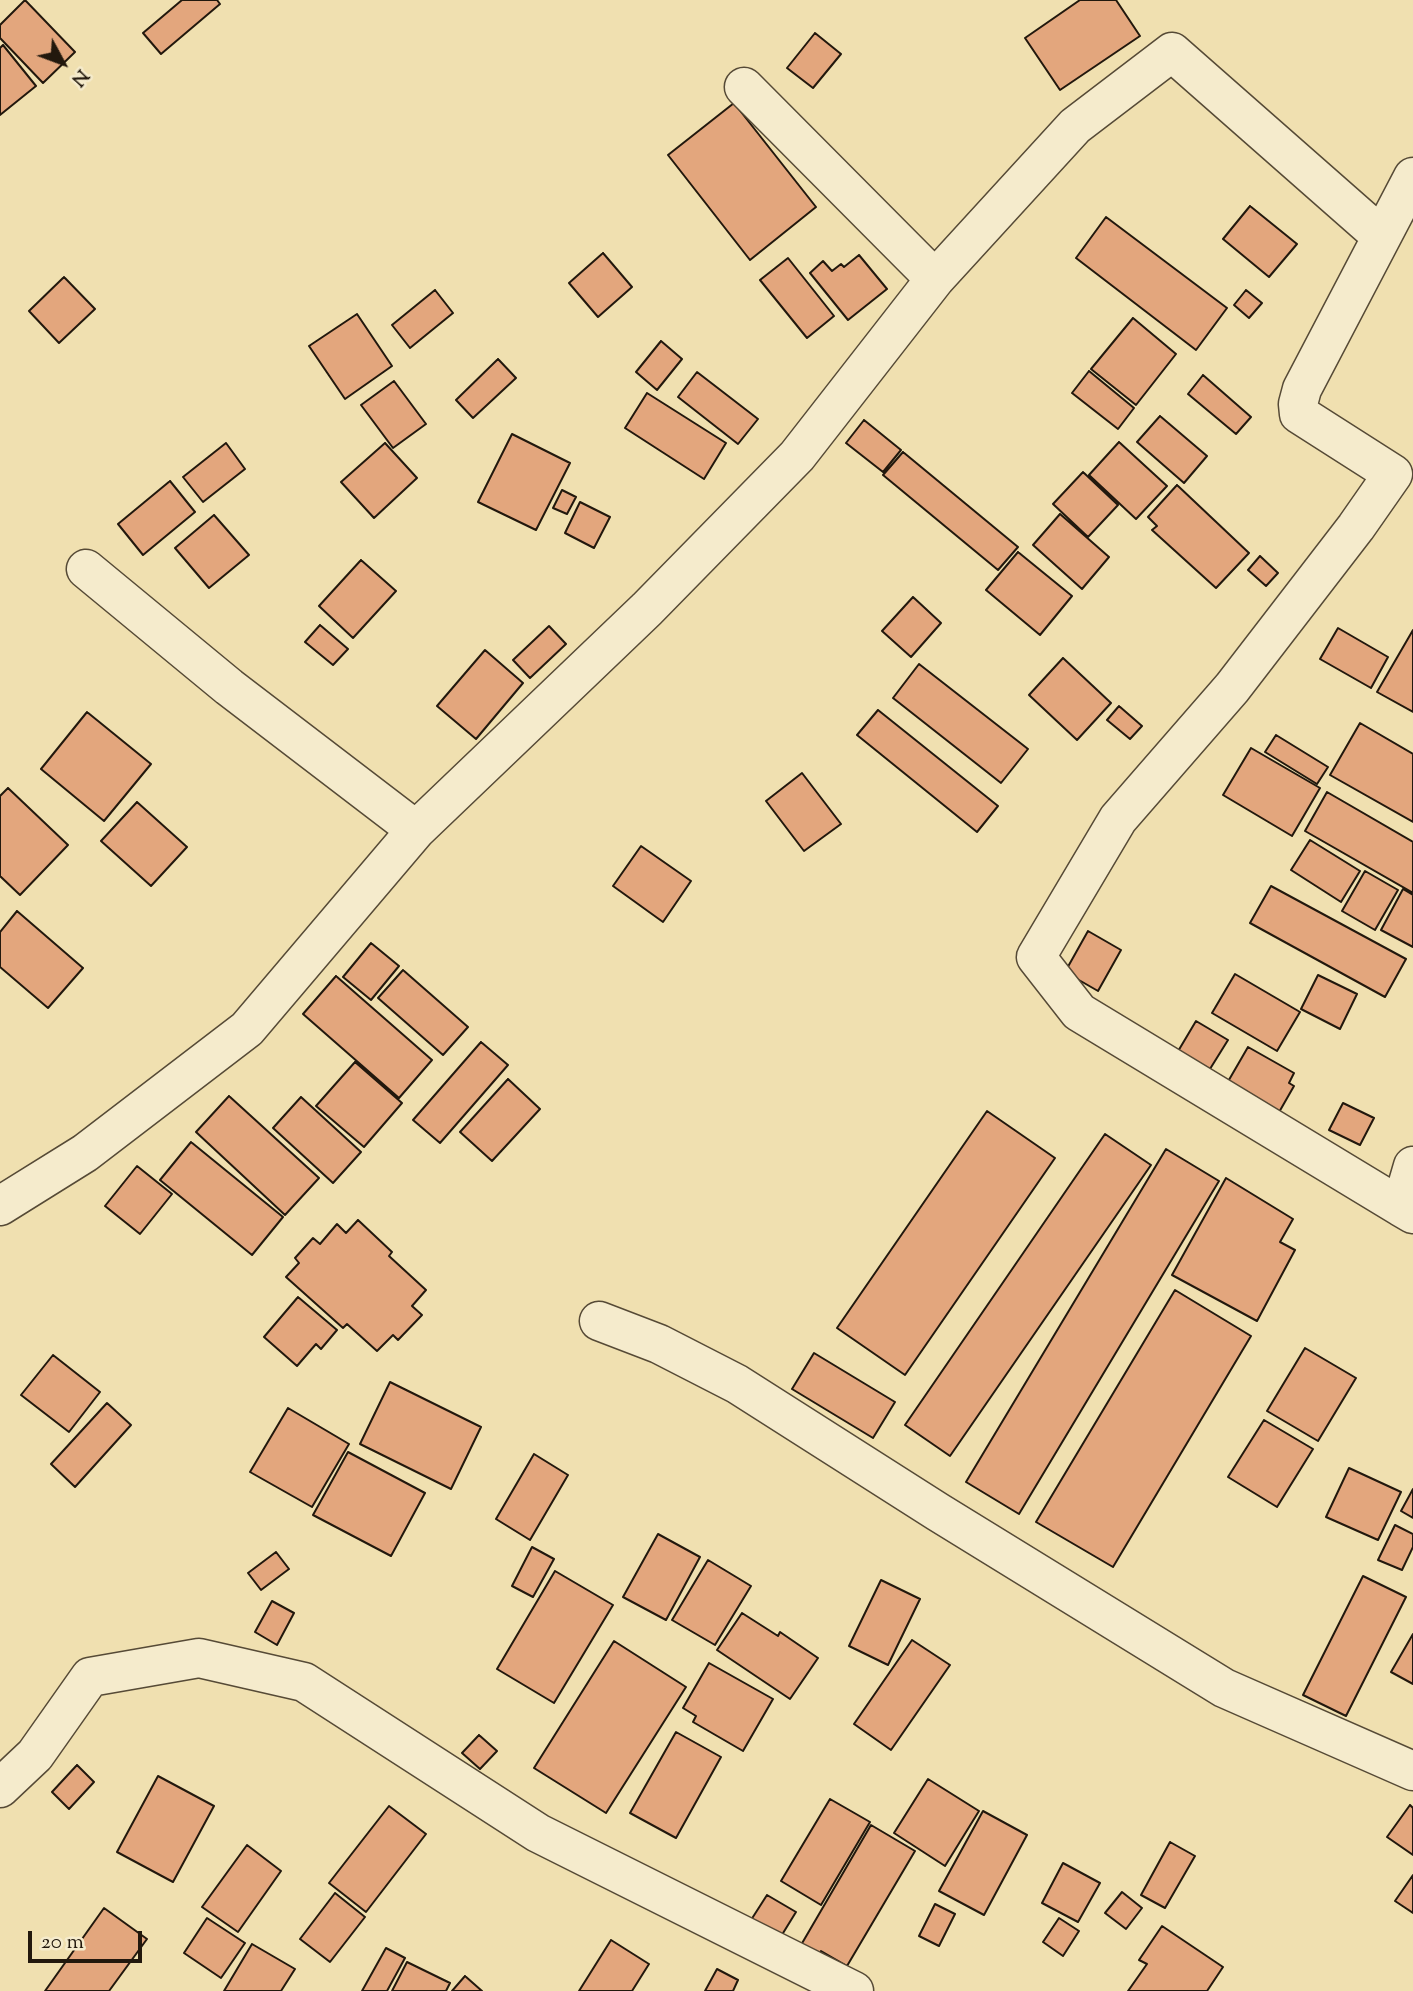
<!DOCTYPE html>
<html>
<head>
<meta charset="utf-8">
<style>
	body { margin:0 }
	#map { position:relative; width:1413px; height:1991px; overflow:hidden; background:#f0e0b0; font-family:"Sorts Mill Goudy",serif }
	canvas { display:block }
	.north { position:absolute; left:28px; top:28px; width:70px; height:70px; -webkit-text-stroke:5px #f5ebcc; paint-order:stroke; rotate:131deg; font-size:19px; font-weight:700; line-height:28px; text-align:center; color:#22180d }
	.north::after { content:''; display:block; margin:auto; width:24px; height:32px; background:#22180d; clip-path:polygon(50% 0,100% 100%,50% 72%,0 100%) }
	.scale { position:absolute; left:28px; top:1931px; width:114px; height:32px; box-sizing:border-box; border:4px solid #22180d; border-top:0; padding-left:9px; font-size:21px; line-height:24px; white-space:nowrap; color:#22180d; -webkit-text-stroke:5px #f5ebcc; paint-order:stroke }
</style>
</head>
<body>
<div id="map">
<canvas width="1413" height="1991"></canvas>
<div class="north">N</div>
<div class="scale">20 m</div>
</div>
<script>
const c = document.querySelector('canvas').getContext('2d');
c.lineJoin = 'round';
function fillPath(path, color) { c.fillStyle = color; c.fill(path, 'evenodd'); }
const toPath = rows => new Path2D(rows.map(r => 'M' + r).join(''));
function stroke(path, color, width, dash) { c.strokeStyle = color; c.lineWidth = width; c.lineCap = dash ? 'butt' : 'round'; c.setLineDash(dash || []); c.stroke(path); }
const building = toPath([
	[25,0,75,52,43,83,0,38,0,25,25,0],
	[182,0,217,0,220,4,161,54,143,33,182,0],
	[1080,0,1116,0,1140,36,1060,90,1025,38,1080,0],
	[815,33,841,54,813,88,787,68,815,33],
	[3,45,36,86,0,115,0,48,3,45],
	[734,103,816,207,750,260,668,155,734,103],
	[1250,206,1297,244,1269,277,1223,239,1250,206],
	[1106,217,1227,308,1196,350,1076,258,1106,217],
	[603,253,632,287,598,317,569,283,603,253],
	[859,255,887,289,848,320,810,273,823,261,832,271,841,264,844,267,859,255],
	[788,258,834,316,807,338,760,280,788,258],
	[64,277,95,309,59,343,29,311,64,277],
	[435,290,453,313,410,348,392,325,435,290],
	[1246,290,1262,303,1249,318,1234,305,1246,290],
	[357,314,392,366,345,399,309,346,357,314],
	[1133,318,1176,354,1136,405,1091,369,1133,318],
	[661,341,682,359,657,390,636,372,661,341],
	[498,359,516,378,473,418,456,400,498,359],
	[1089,371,1134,408,1118,429,1072,393,1089,371],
	[697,372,758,419,738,444,678,397,697,372],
	[1203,375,1251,417,1236,434,1188,394,1203,375],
	[394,381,426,424,393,448,361,405,394,381],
	[647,393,726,443,704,479,625,428,647,393],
	[1160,416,1207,456,1184,483,1137,442,1160,416],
	[864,420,901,450,883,472,846,443,864,420],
	[512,434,570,463,536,530,478,502,512,434],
	[1119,442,1167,486,1136,519,1089,475,1119,442],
	[226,443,245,469,203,502,183,477,226,443],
	[385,443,417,478,374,518,341,482,385,443],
	[903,452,1018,547,998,570,883,475,903,452],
	[1083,472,1118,505,1088,537,1053,504,1083,472],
	[170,481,195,512,143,555,118,524,170,481],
	[1177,485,1249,553,1216,588,1152,530,1157,526,1148,517,1177,485],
	[562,490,576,497,567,514,553,508,562,490],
	[580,502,610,517,594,548,565,533,580,502],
	[1060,514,1109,557,1082,589,1033,545,1060,514],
	[214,515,249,555,209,588,175,548,214,515],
	[1018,552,1072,596,1040,635,986,590,1018,552],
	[1260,556,1278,573,1266,586,1248,570,1260,556],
	[361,560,396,591,353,638,319,606,361,560],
	[913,597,941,623,911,657,882,631,913,597],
	[320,625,348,649,333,665,305,642,320,625],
	[549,626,566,644,530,678,513,660,549,626],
	[1338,628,1388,657,1371,688,1320,659,1338,628],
	[1413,630,1413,712,1377,692,1413,630],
	[485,650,523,683,476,739,437,706,485,650],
	[1063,658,1111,703,1077,740,1029,695,1063,658],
	[919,664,1028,749,1001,783,893,698,919,664],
	[1119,706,1142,726,1130,739,1107,720,1119,706],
	[878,710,998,806,977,832,857,735,878,710],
	[87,712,151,764,104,821,41,769,87,712],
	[1360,723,1413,754,1413,822,1330,775,1360,723],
	[1276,735,1328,767,1317,784,1265,752,1276,735],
	[1251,748,1320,788,1292,836,1223,795,1251,748],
	[802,773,841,824,804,851,766,801,802,773],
	[8,788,68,845,20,895,0,876,0,796,8,788],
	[1327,792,1413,842,1413,893,1305,831,1327,792],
	[137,802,187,847,151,886,101,841,137,802],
	[1310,840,1360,871,1341,902,1291,870,1310,840],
	[641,846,691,881,663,922,613,886,641,846],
	[1365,871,1398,890,1375,930,1342,911,1365,871],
	[1271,886,1406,959,1385,997,1250,923,1271,886],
	[1403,889,1413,895,1413,947,1381,930,1403,889],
	[17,911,83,968,48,1008,0,967,0,932,17,911],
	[1088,931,1121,950,1098,991,1065,972,1088,931],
	[371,943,399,966,371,1000,343,977,371,943],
	[403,970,468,1027,443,1055,378,998,403,970],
	[1235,974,1300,1012,1277,1051,1212,1013,1235,974],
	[1318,975,1357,994,1340,1029,1301,1009,1318,975],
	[336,976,432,1060,399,1098,303,1014,336,976],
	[1196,1021,1228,1040,1205,1077,1174,1058,1196,1021],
	[481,1042,508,1065,440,1143,413,1120,481,1042],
	[1248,1047,1294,1073,1289,1083,1294,1086,1278,1114,1226,1085,1248,1047],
	[355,1062,402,1103,364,1147,316,1106,355,1062],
	[508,1079,540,1109,492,1161,460,1132,508,1079],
	[229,1096,319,1178,285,1215,196,1132,229,1096],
	[301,1097,361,1152,333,1183,273,1128,301,1097],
	[1343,1103,1374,1118,1360,1145,1329,1130,1343,1103],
	[987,1111,1055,1158,905,1375,837,1328,987,1111],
	[1105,1134,1151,1165,950,1456,905,1425,1105,1134],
	[191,1142,283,1217,252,1255,160,1180,191,1142],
	[1166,1149,1219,1181,1019,1514,966,1482,1166,1149],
	[137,1166,172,1194,140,1234,105,1206,137,1166],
	[1226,1178,1293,1219,1280,1242,1295,1250,1257,1321,1172,1275,1226,1178],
	[358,1220,392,1252,389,1256,426,1290,412,1306,422,1315,398,1340,393,1335,377,1351,347,1324,343,1328,286,1277,299,1263,295,1258,313,1238,320,1244,337,1224,346,1233,358,1220],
	[1175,1290,1251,1336,1113,1567,1036,1522,1175,1290],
	[298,1297,337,1330,321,1349,316,1344,297,1366,264,1337,298,1297],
	[1305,1348,1356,1378,1318,1441,1267,1411,1305,1348],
	[814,1353,895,1402,873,1438,792,1389,814,1353],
	[53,1355,100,1392,69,1432,21,1395,53,1355],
	[390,1382,481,1427,451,1489,360,1444,390,1382],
	[107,1403,131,1425,75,1487,51,1464,107,1403],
	[288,1408,349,1444,312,1507,250,1472,288,1408],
	[1264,1420,1313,1449,1277,1507,1228,1477,1264,1420],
	[348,1452,425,1493,391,1556,313,1515,348,1452],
	[534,1454,568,1475,530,1540,496,1519,534,1454],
	[1349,1468,1401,1492,1378,1540,1326,1517,1349,1468],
	[1413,1489,1413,1518,1401,1511,1413,1489],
	[1395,1525,1413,1534,1413,1547,1402,1570,1378,1560,1395,1525],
	[658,1534,700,1557,666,1620,623,1597,658,1534],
	[532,1547,554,1559,533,1597,512,1586,532,1547],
	[276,1552,289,1569,261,1590,248,1573,276,1552],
	[708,1560,751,1586,715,1645,672,1620,708,1560],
	[555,1571,613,1605,554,1703,497,1669,555,1571],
	[1363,1576,1406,1597,1346,1716,1303,1695,1363,1576],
	[881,1580,920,1599,888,1665,849,1646,881,1580],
	[272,1601,294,1613,277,1645,255,1632,272,1601],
	[742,1613,778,1636,780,1632,818,1658,790,1699,717,1650,742,1613],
	[1413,1634,1413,1684,1391,1672,1413,1634],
	[912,1640,950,1665,891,1750,854,1724,912,1640],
	[614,1641,686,1687,606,1813,534,1768,614,1641],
	[709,1663,773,1699,743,1751,693,1722,696,1716,683,1708,709,1663],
	[676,1732,721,1757,676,1838,630,1813,676,1732],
	[479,1735,497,1751,480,1769,462,1753,479,1735],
	[77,1765,94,1782,69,1809,52,1792,77,1765],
	[158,1776,214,1806,173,1882,117,1852,158,1776],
	[928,1779,979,1811,945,1866,894,1833,928,1779],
	[830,1799,870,1822,821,1905,781,1881,830,1799],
	[1410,1805,1413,1808,1413,1855,1387,1837,1410,1805],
	[389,1806,426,1834,366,1912,329,1883,389,1806],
	[983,1811,1027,1835,984,1915,939,1891,983,1811],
	[871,1825,915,1851,847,1966,821,1951,819,1955,801,1945,871,1825],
	[1170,1842,1195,1856,1165,1908,1141,1895,1170,1842],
	[247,1845,281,1871,238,1932,202,1907,247,1845],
	[1063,1863,1100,1883,1078,1922,1042,1903,1063,1863],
	[1413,1875,1413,1913,1395,1901,1413,1875],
	[1122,1892,1142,1908,1126,1929,1105,1913,1122,1892],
	[335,1893,365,1917,330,1962,300,1939,335,1893],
	[767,1895,796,1912,780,1938,751,1920,767,1895],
	[935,1904,955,1914,939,1946,919,1936,935,1904],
	[104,1908,147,1939,109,1991,45,1991,104,1908],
	[207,1918,245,1943,221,1978,184,1953,207,1918],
	[1059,1918,1079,1931,1063,1956,1043,1942,1059,1918],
	[1162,1926,1223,1967,1207,1991,1128,1991,1147,1964,1139,1960,1162,1926],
	[611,1940,649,1964,632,1991,579,1991,611,1940],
	[252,1944,295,1969,281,1991,224,1991,252,1944],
	[386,1948,405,1958,387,1991,362,1991,386,1948],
	[407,1962,450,1983,446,1991,392,1991,407,1962],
	[717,1969,738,1980,733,1991,705,1991,717,1969],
	[465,1976,482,1991,452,1991,465,1976]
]);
fillPath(building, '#e3a67d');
stroke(building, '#22180d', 2);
const street = toPath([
	[744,87,935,279],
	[86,569,229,687,416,830,647,609,797,456,935,279,1075,126,1172,52,1380,235],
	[1413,1166,1401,1207,1413,1214],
	[0,1206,85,1153,247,1029,416,830],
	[1401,1207,1079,1012,1036,957,1118,819,1232,688,1356,527,1393,474,1299,414,1298,404,1302,389,1413,177],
	[599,1321,659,1344,737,1384,938,1512,1224,1688,1413,1771],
	[0,1788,35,1755,90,1677,199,1658,304,1682,538,1833,854,1991]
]);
stroke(street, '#564a36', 41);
stroke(street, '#f5ebcc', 38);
</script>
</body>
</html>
